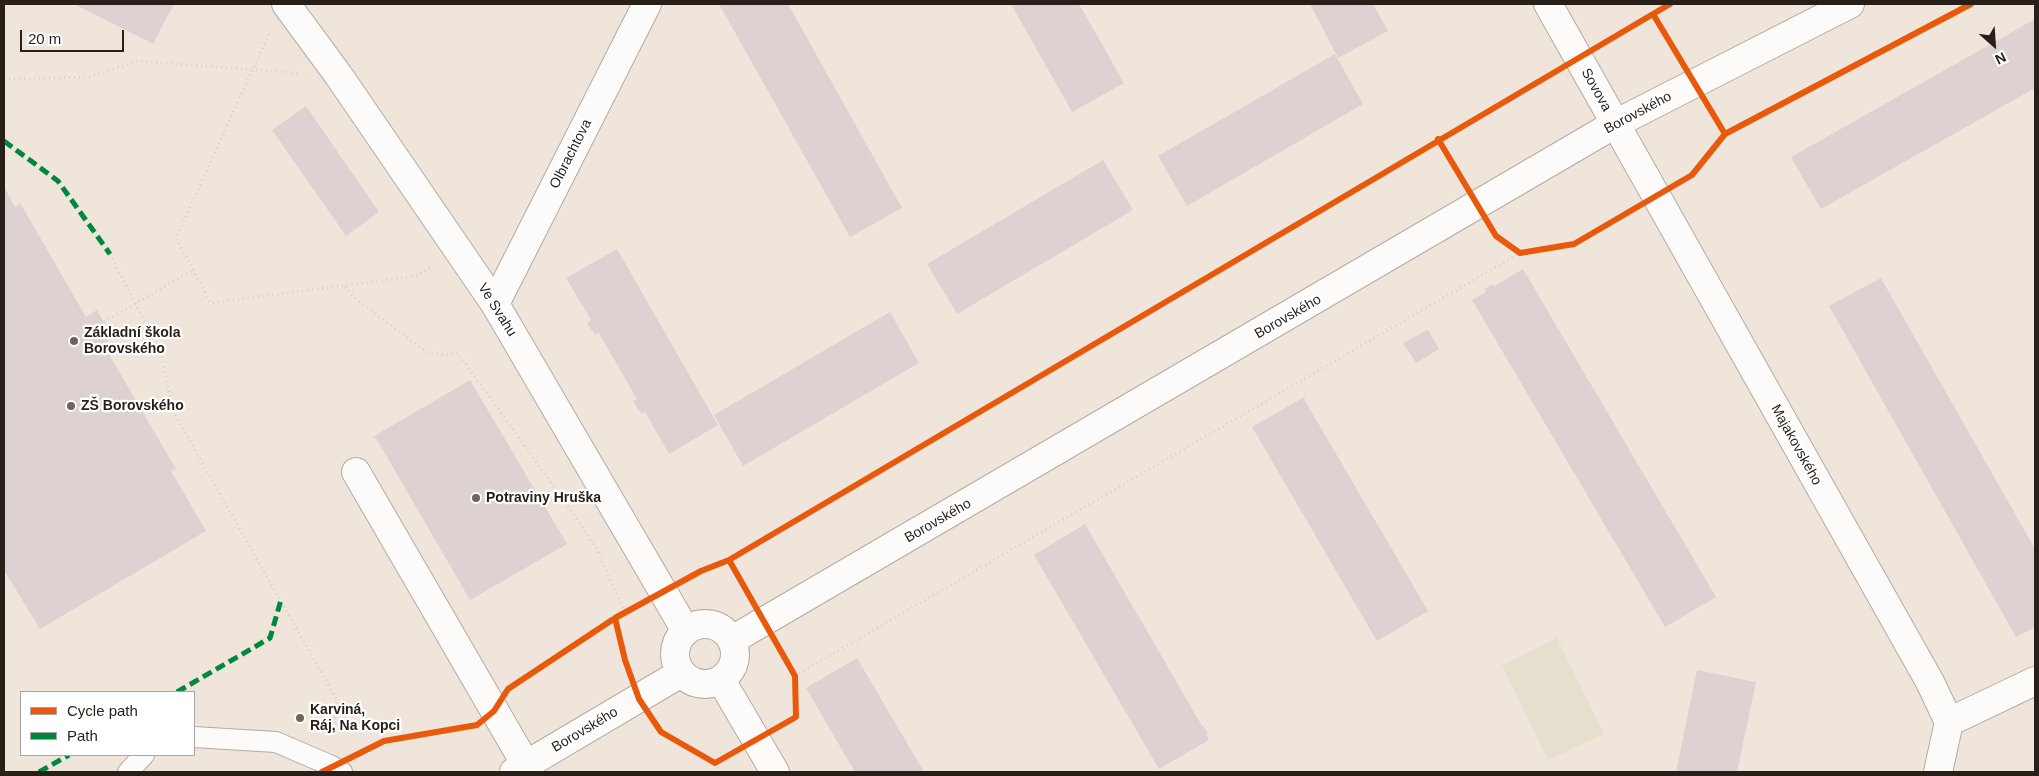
<!DOCTYPE html>
<html>
<head>
<meta charset="utf-8">
<style>
	body { margin:0 }
	#map { position:relative; width:2039px; height:776px; overflow:hidden; background:#f0e5da; font-family:Arial,sans-serif }
	canvas { display:block }
	.frame { position:absolute; inset:0; border:5px solid #271f18; pointer-events:none }
	.legend { position:absolute; left:20px; top:691px; width:175px; height:65px; box-sizing:border-box; background:#fff; border:1px solid #a9a5a3; margin:0; padding:6px 9px; list-style:none; font-size:15px; color:#271f18 }
	.legend li { display:flex; align-items:center; gap:10px; height:25px }
	.legend b { width:25px; border:1px solid #a9a5a3 }
	.north { position:absolute; left:1969px; top:20px; width:50px; height:50px; -webkit-text-stroke:4px #fff; paint-order:stroke; rotate:154deg; font-size:14px; font-weight:700; line-height:20px; text-align:center; color:#271f18 }
	.north::after { content:''; display:block; margin:auto; width:18px; height:22px; background:#271f18; clip-path:polygon(50% 0,100% 100%,50% 72%,0 100%) }
	.scale { position:absolute; left:20px; top:30px; width:104px; height:22px; box-sizing:border-box; border:2px solid #271f18; border-top:0; padding-left:6px; font-size:15px; line-height:18px; white-space:nowrap; color:#271f18; -webkit-text-stroke:4px #fff; paint-order:stroke }
</style>
</head>
<body>
<div id="map">
<canvas width="2039" height="776"></canvas>
<div class="frame"></div>
<ul class="legend">
<li><b style="height:6px;background:#e8590c"></b>Cycle path</li>
<li><b style="height:6px;background:#00873e"></b>Path</li>
</ul>
<div class="north">N</div>
<div class="scale">20 m</div>
</div>
<script>
const c = document.querySelector('canvas').getContext('2d');
c.lineJoin = 'round';
function fillPath(path, color) { c.fillStyle = color; c.fill(path, 'evenodd'); }
const toPath = rows => new Path2D(rows.map(r => 'M' + r).join(''));
function stroke(path, color, width, dash) { c.strokeStyle = color; c.lineWidth = width; c.lineCap = dash ? 'butt' : 'round'; c.setLineDash(dash || []); c.stroke(path); }
function label(font, color, halo, rows, align = 'center') {
  c.font = font + ' Arial,sans-serif'; c.lineWidth = 4.5; c.setLineDash([]); c.textBaseline = 'middle'; c.strokeStyle = halo; c.fillStyle = color; for (const [text, x, y, turn = 0] of rows) {
    c.save(); c.translate(x, y); c.rotate((+turn || 0) * Math.PI / 180); c.textAlign = isNaN(turn) ? turn : align; if (halo) c.strokeText(text, 0, 0); c.fillText(text, 0, 0); c.restore();
  }
}
fillPath(toPath([
	[1557,638,1604,734,1548,760,1502,665]
]), '#e4e0cd');
fillPath(toPath([
	[74,4,174,4,153,44],
	[719,4,788,4,902,208,850,237],
	[1011,4,1079,4,1124,83,1072,112],
	[1310,4,1373,4,1388,31,1338,58],
	[2035,19,2035,88,1821,209,1791,157],
	[1335,54,1363,104,1187,206,1158,156],
	[306,106,379,212,346,236,272,130],
	[1103,160,1133,210,957,314,927,264],
	[4,187,15,207,20,203,86,317,97,310,113,338,103,344,176,469,171,471,206,531,40,629,4,570],
	[617,249,718,425,669,454,645,412,641,414,633,401,637,399,599,333,595,335,587,323,591,320,566,278],
	[1523,269,1716,597,1665,627,1472,300,1486,292,1484,289,1493,284,1494,286],
	[1881,278,2035,549,2035,627,2016,637,1829,306],
	[890,312,919,363,743,466,714,415],
	[1428,330,1439,349,1416,363,1403,343],
	[470,380,567,544,470,600,376,438,371,438],
	[1306,396,1304,399,1428,611,1377,641,1252,427],
	[1085,524,1202,726,1203,726,1208,734,1206,734,1209,740,1159,769,1034,555],
	[857,658,924,772,855,772,806,688],
	[1697,670,1756,682,1737,772,1676,772]
]), '#ddd2d1');
const lane = toPath([
	[194,737,276,742,332,766,342,772],
	[128,772,144,755]
]);
const street = toPath([
	[286,4,339,76,495,304,686,631],
	[1548,4,1930,682,1949,722,1938,772],
	[495,304,647,4],
	[356,472,526,765],
	[721,680,775,772],
	[1949,722,2035,681]
]);
const secondary = toPath([
	'675 654a30 30 0 1 1 60 0a30 30 0 1 1-60 0Z',
	[732,640,1615,124,1850,4],
	[514,772,681,673]
]);
stroke(lane, '#b4aba3', 22);
stroke(street, '#b4aba3', 30);
stroke(secondary, '#b4aba3', 30);
stroke(toPath([
	[269,34,176,238,211,303,417,276,432,266],
	[4,79,90,77,138,61,297,73],
	[110,254,161,354,174,413,337,700,333,734],
	[345,287,356,299,426,352,445,355,458,353,575,516,596,548,625,613],
	[104,322,193,270],
	[795,676,1520,253],
	[715,763,720,772]
]), '#d4d1ce', 3, [1, 4]);
stroke(lane, '#fdfbf9', 20);
stroke(street, '#fdfbf9', 28);
stroke(secondary, '#fdfbf9', 28);
stroke(toPath([
	[4,141,58,181,110,254],
	[177,692,270,638,281,600],
	[39,772,69,755]
]), '#00873e', 5, [10, 5]);
stroke(toPath([
	[1653,14,1725,134],
	[1438,139,1496,236,1520,253,1574,244,1692,175,1725,134,1971,4],
	[615,618,625,660,639,699,661,732,715,763,796,717,795,676,729,560],
	[322,772,384,741,477,725,494,711,508,689,615,618,701,571,729,560,1670,4]
]), '#e8590c', 6);
for (const [x, y, r, color] of [
	[74,341,5,"#6d645c"],
	[71,406,5,"#6d645c"],
	[476,498,5,"#6d645c"],
	[300,718,5,"#6d645c"]
]) { const dot = new Path2D(); dot.arc(x, y, r, 0, 2 * Math.PI); c.fillStyle = color; c.fill(dot); stroke(dot, '#fff', 2); }
label('14px', '#271f18', '#fff', [
	["Sovova",1596,90,61],
	["Borovského",1638,113,-28],
	["Olbrachtova",571,154,-63],
	["Ve Svahu",497,310,58],
	["Borovského",1288,317,-30],
	["Majakovského",1796,445,61],
	["Borovského",938,521,-30],
	["Borovského",585,730,-31]
]);
label('bold 14px', '#271f18', '#fff', [
	["Základní škola",84,333],
	["Borovského",84,349],
	["ZŠ Borovského",81,406],
	["Potraviny Hruška",486,498],
	["Karviná,",310,710],
	["Ráj, Na Kopci",310,726]
], 'left');
</script>
</body>
</html>
